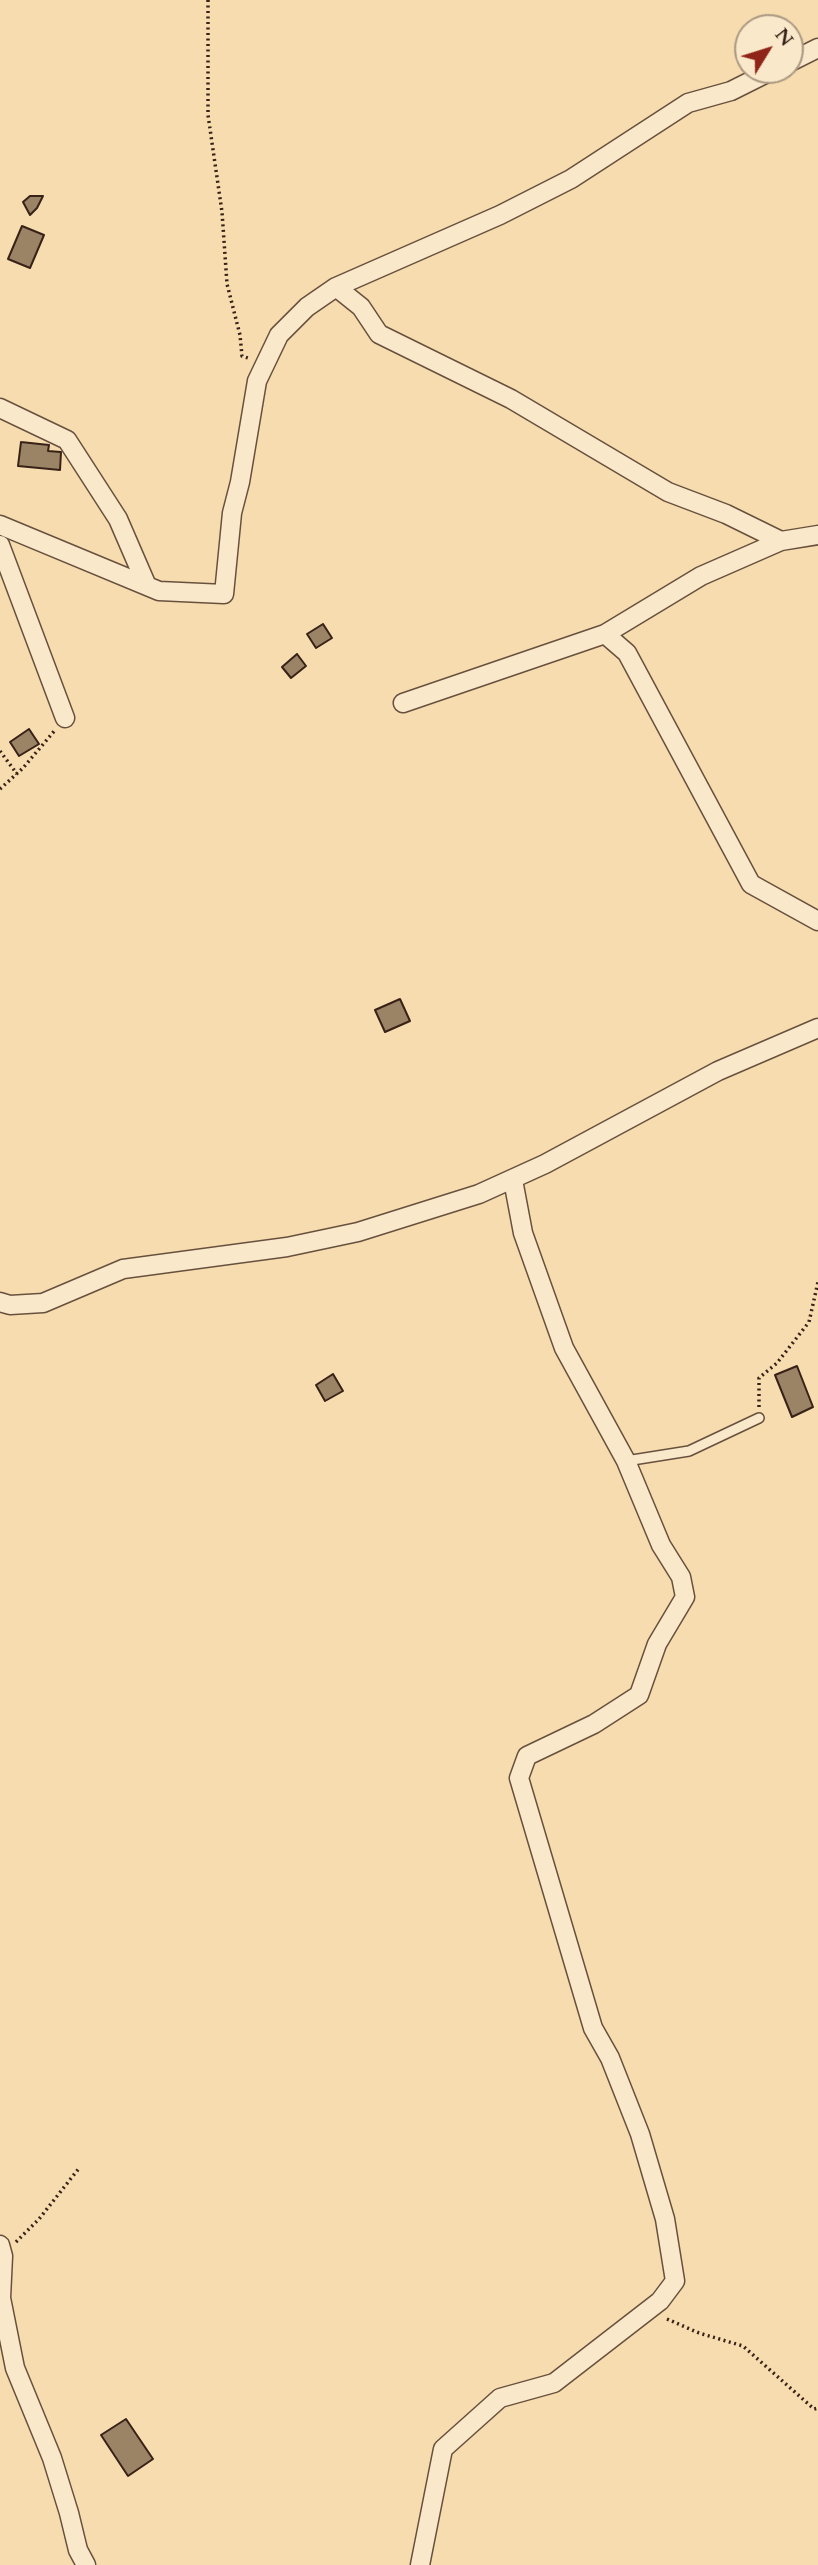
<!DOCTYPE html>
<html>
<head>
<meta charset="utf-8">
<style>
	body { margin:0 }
	#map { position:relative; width:818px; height:2565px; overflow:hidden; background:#f6dcae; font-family:Cardo,serif }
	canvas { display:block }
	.north { position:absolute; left:734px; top:14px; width:70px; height:70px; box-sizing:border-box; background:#f9e8ca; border:2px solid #ac9983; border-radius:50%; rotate:52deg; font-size:19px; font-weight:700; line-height:28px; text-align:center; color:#382218 }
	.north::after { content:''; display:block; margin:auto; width:24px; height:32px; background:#8f2418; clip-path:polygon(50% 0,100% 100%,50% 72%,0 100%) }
</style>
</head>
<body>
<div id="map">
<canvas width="818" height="2565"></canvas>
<div class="north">N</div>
</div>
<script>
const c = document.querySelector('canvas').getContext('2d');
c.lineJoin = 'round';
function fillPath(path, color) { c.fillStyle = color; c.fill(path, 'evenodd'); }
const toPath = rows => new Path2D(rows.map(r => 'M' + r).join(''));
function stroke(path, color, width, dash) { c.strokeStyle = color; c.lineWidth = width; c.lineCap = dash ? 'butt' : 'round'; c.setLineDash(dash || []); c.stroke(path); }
const building = toPath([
	[30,196,43,196,37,208,30,215,23,202,30,196],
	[22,226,44,235,30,268,8,259,22,226],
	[21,442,49,445,48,451,61,452,60,470,18,466,21,442],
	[323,624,332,638,316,648,307,634,323,624],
	[297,654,306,666,291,678,282,667,297,654],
	[29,729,39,744,19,756,10,742,29,729],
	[400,999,410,1021,385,1032,375,1010,400,999],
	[797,1366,813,1407,792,1417,775,1375,797,1366],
	[333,1374,343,1391,325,1401,316,1385,333,1374],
	[126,2419,153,2459,128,2476,101,2435,126,2419]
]);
fillPath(building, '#9b8366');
stroke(building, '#382218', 2);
const service = toPath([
	[626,1461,689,1451,759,1418]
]);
const minor = toPath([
	[790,62,818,48],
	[336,287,361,307,379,334,511,399,668,492,726,514,781,541],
	[0,408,67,440,118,519,147,586],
	[0,525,159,591,224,594,232,513,240,482,257,381,279,335,307,307,336,287,500,215,571,179,688,103,731,91,773,70],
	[0,545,65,718],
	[605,634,701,576,781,541,818,535],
	[403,703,605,634,627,653,751,884,818,921],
	[0,1302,10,1305,43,1303,123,1269,287,1247,358,1232,479,1194,545,1164,718,1071,818,1028],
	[0,2245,3,2256,1,2298,15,2368,52,2458,69,2513,78,2550,86,2565],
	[420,2565,443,2449,500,2398,554,2383,660,2301,675,2281,665,2219,640,2134,610,2058,593,2028,519,1778,527,1756,594,1724,639,1695,657,1644,685,1597,681,1577,661,1545,626,1461,564,1348,523,1233,513,1180]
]);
stroke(service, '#68503e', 12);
stroke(minor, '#68503e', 21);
stroke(toPath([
	[208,0,208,115,222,212,227,284,240,335,242,356,248,358],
	[0,751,17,774],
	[0,789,23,768,56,729],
	[759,1407,759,1378,777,1363,809,1322,818,1282],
	[16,2242,39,2219,80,2167],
	[667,2319,699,2333,743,2346,814,2409,818,2408]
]), '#382218', 3.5, [2, 3.5]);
stroke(service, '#f9e8ca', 9);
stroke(minor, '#f9e8ca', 18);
</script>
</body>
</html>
